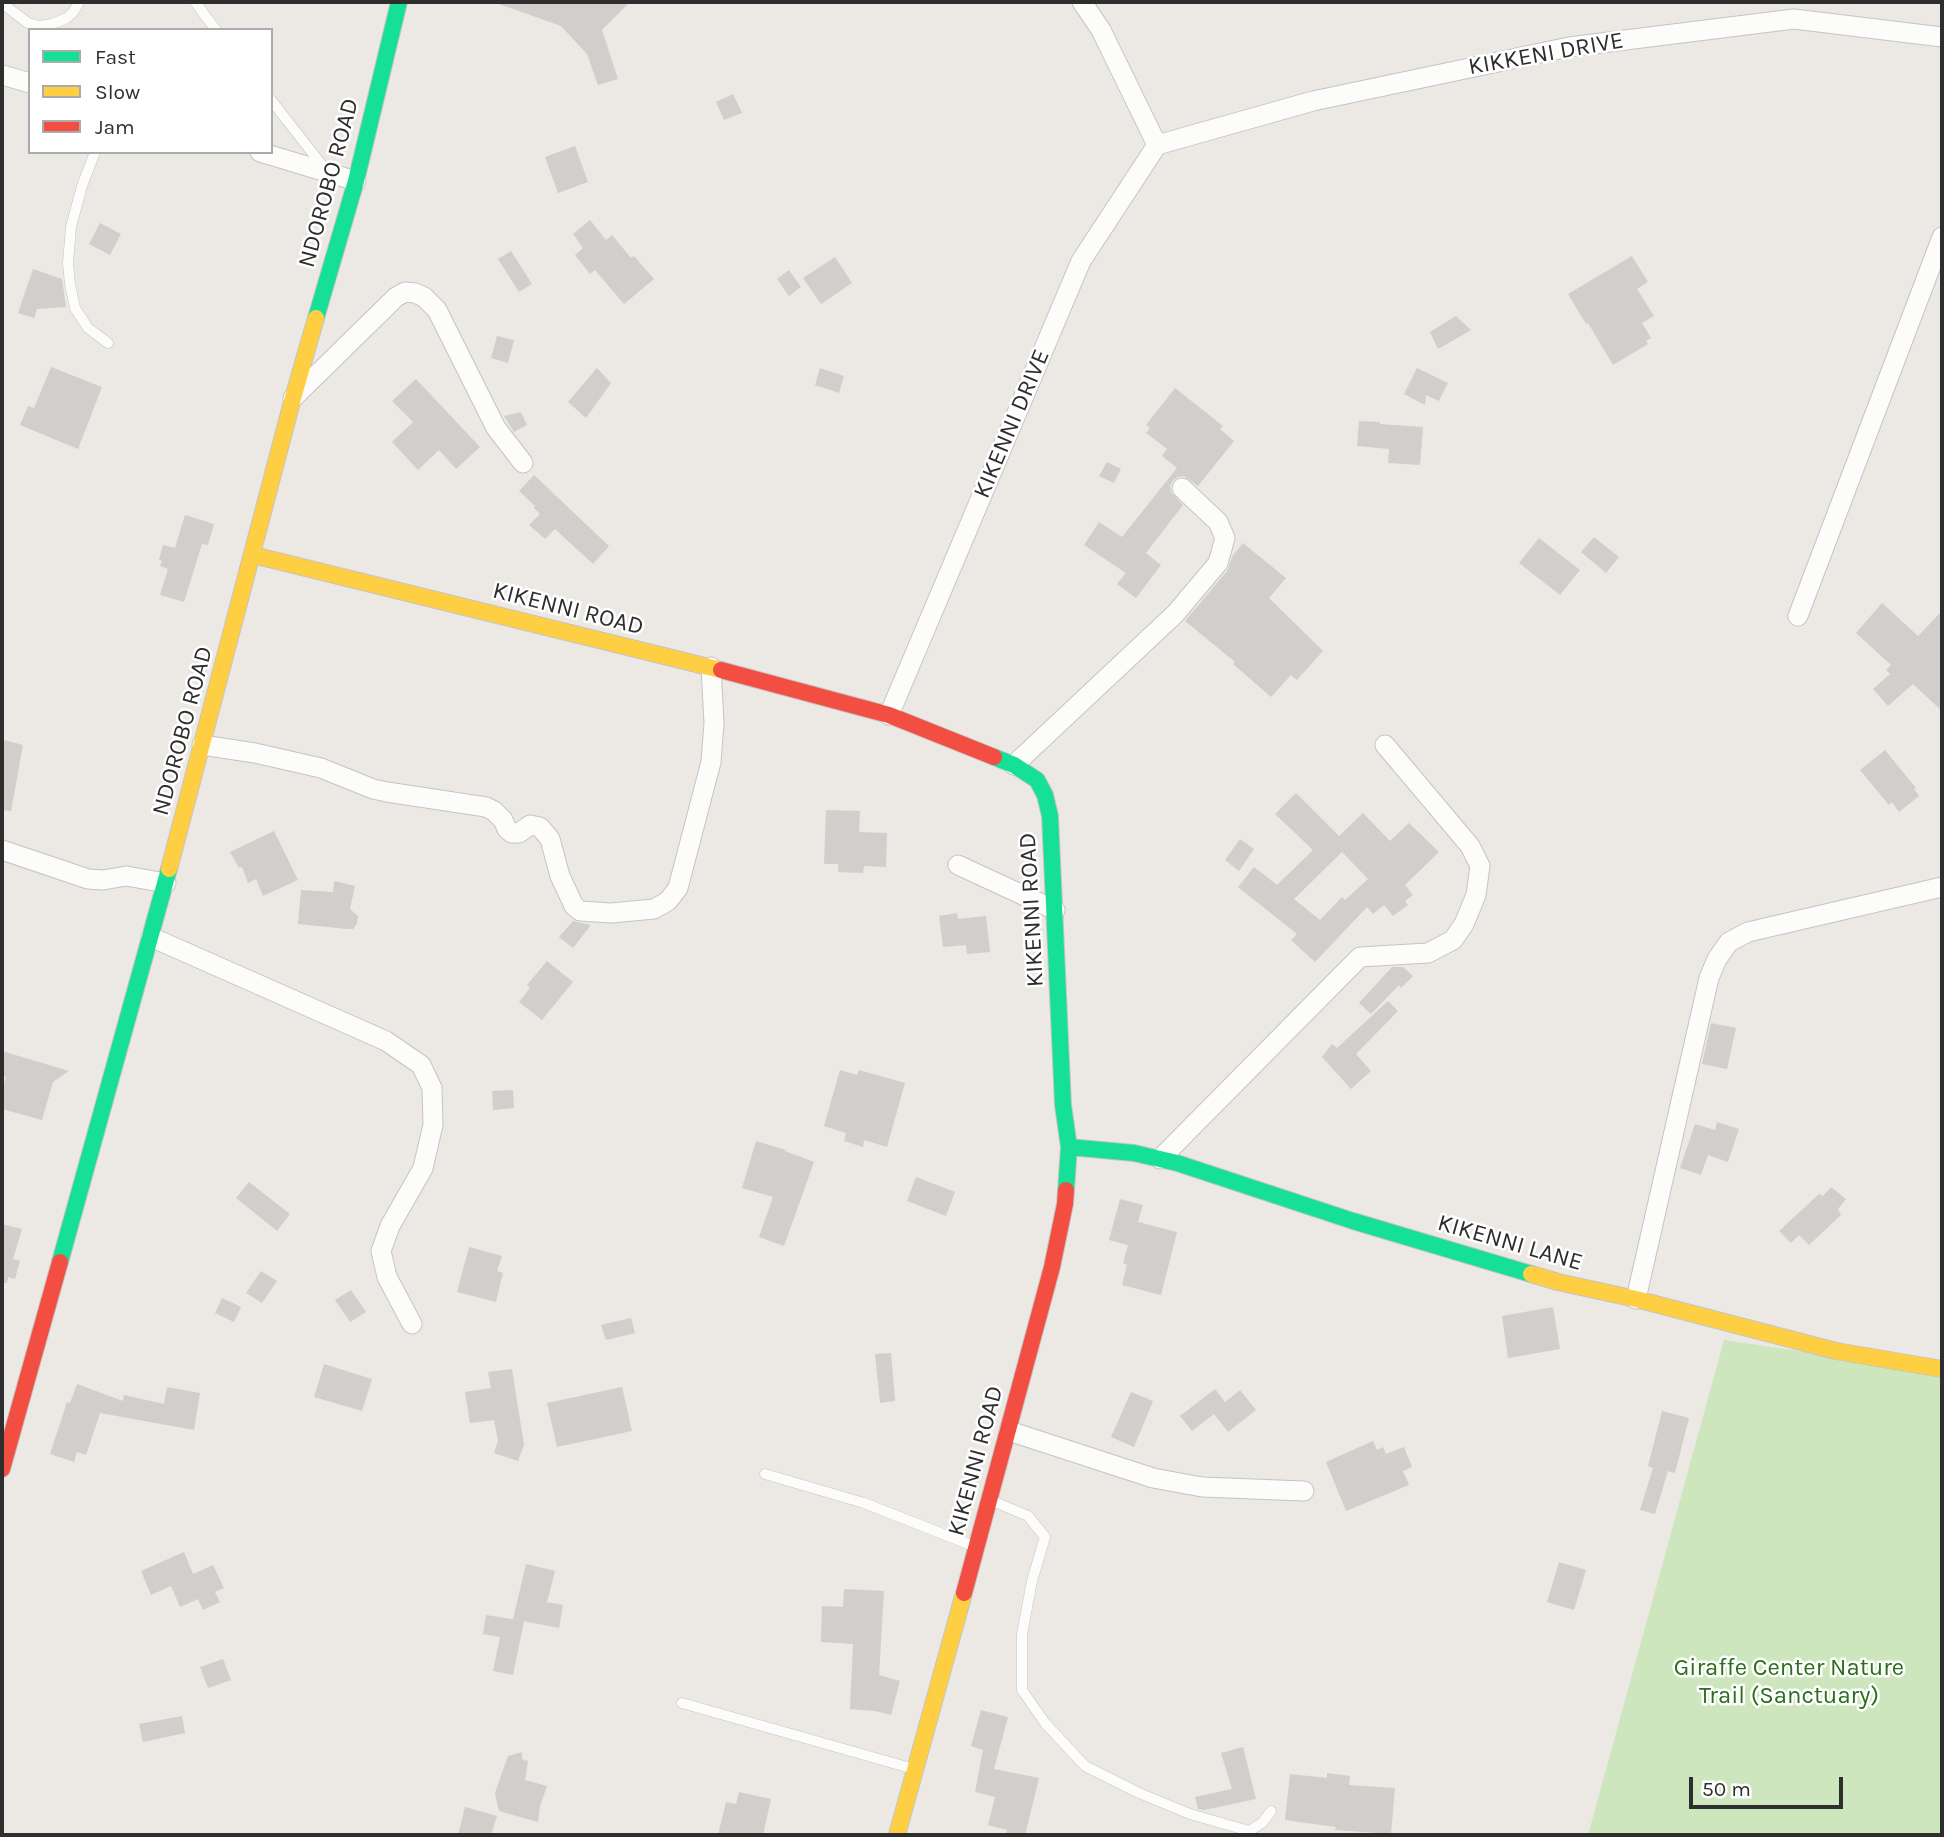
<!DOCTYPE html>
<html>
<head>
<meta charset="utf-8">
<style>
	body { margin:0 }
	#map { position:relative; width:1944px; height:1837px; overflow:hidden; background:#ece8e4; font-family:Karla,sans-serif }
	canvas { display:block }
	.frame { position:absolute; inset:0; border:4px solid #2e2e2e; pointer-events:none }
	.legend { position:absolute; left:28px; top:28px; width:245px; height:126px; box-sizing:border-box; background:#fff; border:2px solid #ababab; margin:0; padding:9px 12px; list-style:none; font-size:21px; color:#2e2e2e }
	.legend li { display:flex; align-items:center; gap:14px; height:35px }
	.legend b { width:35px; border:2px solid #ababab }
	.scale { position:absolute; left:1689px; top:1777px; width:154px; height:32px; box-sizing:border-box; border:4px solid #2e2e2e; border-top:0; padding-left:9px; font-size:21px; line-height:24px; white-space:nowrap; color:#2e2e2e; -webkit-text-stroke:5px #fff; paint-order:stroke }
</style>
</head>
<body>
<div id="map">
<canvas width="1944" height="1837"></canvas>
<div class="frame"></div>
<ul class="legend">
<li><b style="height:9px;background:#16e098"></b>Fast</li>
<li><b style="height:9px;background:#ffcf43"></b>Slow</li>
<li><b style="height:9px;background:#f24e42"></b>Jam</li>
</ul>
<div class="scale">50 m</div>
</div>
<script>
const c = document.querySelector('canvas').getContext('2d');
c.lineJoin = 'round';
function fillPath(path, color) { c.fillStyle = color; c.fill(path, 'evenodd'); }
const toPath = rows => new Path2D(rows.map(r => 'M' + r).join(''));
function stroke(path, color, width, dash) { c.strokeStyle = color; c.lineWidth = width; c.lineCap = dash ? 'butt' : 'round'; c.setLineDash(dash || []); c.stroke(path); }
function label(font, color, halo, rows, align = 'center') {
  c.font = font + ' Karla,sans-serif'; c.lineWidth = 5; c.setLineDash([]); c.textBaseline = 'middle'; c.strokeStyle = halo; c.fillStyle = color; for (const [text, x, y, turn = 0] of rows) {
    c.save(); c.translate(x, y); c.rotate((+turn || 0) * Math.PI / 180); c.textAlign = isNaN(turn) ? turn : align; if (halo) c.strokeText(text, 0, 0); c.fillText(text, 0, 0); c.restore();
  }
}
fillPath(toPath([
	[1724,1340,1942,1372,1942,1835,1588,1835]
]), '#cee6be');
fillPath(toPath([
	[499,2,630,2,602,30,618,79,598,85,587,54,561,26,499,4],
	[733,94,742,113,724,120,716,102],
	[575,146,588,182,558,193,545,157],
	[590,220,606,240,612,235,631,258,634,256,654,279,624,304,595,270,590,274,575,255,583,248,573,234],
	[100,223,121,234,110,255,89,244],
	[511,251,532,284,519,292,498,259],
	[1632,256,1648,282,1637,289,1654,316,1642,323,1651,338,1646,341,1648,344,1613,365,1588,323,1586,324,1568,294],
	[835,257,852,283,821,304,803,278],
	[33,269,62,279,66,307,37,309,34,318,18,313],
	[789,270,801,287,789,296,777,279],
	[1456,316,1471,330,1438,349,1430,332],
	[497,336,514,340,508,363,491,358],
	[51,367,102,387,78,449,20,425,28,406,34,408],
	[597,368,611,383,586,418,568,402],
	[820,368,844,376,839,393,815,385],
	[1417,368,1448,383,1439,401,1426,395,1425,405,1404,394],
	[416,379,480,447,456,469,439,450,418,470,392,442,413,422,392,401],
	[1175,388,1223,426,1220,429,1234,441,1198,486,1184,476,1178,477,1173,480,1170,486,1171,492,1183,505,1146,553,1161,565,1136,598,1117,584,1126,573,1084,545,1099,522,1122,537,1177,468,1162,456,1167,449,1146,433,1150,428,1146,425],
	[521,412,527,425,514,432,504,416],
	[1359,421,1380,422,1380,424,1423,427,1420,465,1388,463,1389,449,1357,446],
	[1107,462,1121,469,1114,483,1099,476],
	[534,475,609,546,593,564,555,529,545,539,529,525,540,514,534,508,535,506,519,491],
	[185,515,214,524,208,545,202,544,184,602,160,595,168,569,160,566,162,561,159,560,163,545,175,548],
	[1594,537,1619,557,1606,573,1581,552],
	[1539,538,1580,570,1560,595,1519,563],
	[1243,543,1286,578,1269,598,1323,651,1297,680,1291,675,1271,697,1233,664,1235,662,1185,621,1227,571,1233,555],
	[1882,603,1918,636,1942,611,1942,711,1913,684,1888,706,1873,689,1890,674,1886,670,1891,665,1856,633],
	[4,740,23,745,11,811,2,810,2,753],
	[1885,750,1916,788,1914,789,1919,796,1899,812,1892,802,1889,805,1860,770],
	[1296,793,1339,836,1363,813,1390,841,1409,823,1439,852,1405,885,1413,895,1405,901,1408,905,1393,916,1384,905,1373,914,1367,907,1315,962,1291,940,1297,934,1238,887,1254,867,1277,885,1313,850,1275,814],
	[1342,852,1368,879,1345,900,1342,897,1320,920,1294,899],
	[826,810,860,811,859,832,887,833,886,867,864,866,863,873,838,872,838,864,824,864],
	[274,831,298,880,263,896,256,879,248,883,242,867,239,868,230,852],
	[1240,839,1254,849,1239,871,1225,860],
	[334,881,355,886,350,909,358,916,357,924,353,929,347,929,298,924,301,890,333,892],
	[957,913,958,919,986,916,990,952,967,954,966,945,943,947,939,916],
	[573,921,591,925,573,948,559,937],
	[547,961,573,982,542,1020,519,1002,530,988,527,985],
	[1392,967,1403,967,1413,976,1401,988,1399,985,1371,1014,1359,1003],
	[1388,1001,1398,1011,1356,1054,1371,1071,1351,1089,1322,1057,1332,1044,1337,1048],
	[1711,1023,1736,1028,1727,1069,1702,1064],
	[2,1051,69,1071,53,1082,42,1120,2,1109,2,1091,6,1077,2,1076],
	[840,1070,857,1075,859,1070,905,1083,887,1147,864,1140,863,1147,844,1141,846,1133,824,1126],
	[513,1090,514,1108,493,1110,492,1091],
	[1717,1122,1739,1129,1728,1162,1708,1155,1701,1175,1680,1168,1695,1124,1715,1130],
	[756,1141,786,1150,785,1151,814,1162,784,1246,759,1237,773,1197,742,1188],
	[916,1177,955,1192,946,1216,907,1201],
	[249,1182,290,1214,277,1231,236,1198],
	[1831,1187,1846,1199,1838,1209,1841,1215,1809,1245,1799,1235,1791,1243,1779,1231,1819,1194,1823,1196],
	[1120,1199,1143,1205,1138,1222,1177,1232,1161,1295,1122,1285,1127,1265,1123,1263,1128,1245,1109,1240],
	[2,1224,22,1229,13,1259,20,1261,15,1279,8,1277,7,1283,2,1283],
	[469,1247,502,1256,497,1271,503,1273,496,1302,457,1292],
	[261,1271,277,1281,262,1303,246,1293],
	[351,1290,366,1312,350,1322,335,1300],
	[222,1298,241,1307,234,1322,215,1313],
	[1553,1307,1560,1349,1508,1358,1502,1316],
	[631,1318,635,1333,606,1340,601,1325],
	[891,1353,895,1401,880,1403,875,1354],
	[324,1364,372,1379,362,1411,314,1397],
	[512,1369,524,1445,518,1461,494,1453,498,1441,494,1420,470,1423,465,1392,491,1388,488,1372],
	[77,1384,123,1401,124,1395,164,1404,167,1387,200,1393,194,1430,100,1413,86,1455,77,1452,74,1462,50,1454,67,1402,70,1403],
	[622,1387,632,1431,557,1447,547,1403],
	[1215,1389,1225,1402,1240,1390,1256,1410,1228,1432,1214,1414,1192,1431,1180,1416],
	[1131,1392,1153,1401,1134,1447,1111,1437],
	[1662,1411,1689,1418,1675,1473,1668,1471,1655,1514,1640,1510,1653,1468,1648,1466],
	[1373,1441,1377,1450,1383,1447,1386,1454,1404,1447,1412,1467,1403,1471,1409,1485,1346,1511,1326,1462],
	[184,1552,193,1574,213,1565,224,1588,215,1592,220,1602,203,1610,198,1599,180,1607,171,1586,151,1595,141,1571],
	[1559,1562,1586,1570,1574,1610,1547,1602],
	[526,1564,555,1571,547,1602,563,1605,559,1628,513,1619],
	[844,1589,884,1591,879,1675,900,1681,891,1715,875,1711,850,1709,853,1644,821,1642,822,1606,843,1607],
	[486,1615,524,1621,513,1675,493,1671,500,1637,483,1634],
	[223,1659,231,1680,208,1688,200,1667],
	[981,1710,1008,1717,994,1769,1039,1778,1025,1835,1006,1835,1007,1830,988,1825,995,1797,975,1792,983,1750,971,1746],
	[182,1716,185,1733,143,1742,139,1724],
	[1243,1747,1256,1799,1204,1810,1198,1809,1195,1797,1232,1789,1221,1753],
	[522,1752,522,1759,528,1761,525,1780,547,1786,540,1806,538,1822,499,1811,495,1793,508,1756],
	[1327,1773,1350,1776,1349,1785,1395,1788,1391,1834,1335,1830,1336,1827,1285,1820,1290,1774,1327,1778],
	[739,1792,771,1799,763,1835,718,1835,726,1802,736,1804],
	[465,1807,497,1816,491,1835,458,1835]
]), '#d1cecb');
const lane = toPath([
	[195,2,216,30],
	[3,4,28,23,39,26,52,24,67,18,74,11,79,2],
	[271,100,325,169],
	[95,152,82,186,71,227,68,263,70,284,75,308,88,328,108,343],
	[765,1474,864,1503,976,1547],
	[990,1500,1028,1516,1045,1537,1032,1581,1022,1634,1022,1690,1045,1723,1085,1766,1139,1793,1190,1814,1249,1831,1262,1823,1271,1811],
	[682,1703,914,1769]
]);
const street = toPath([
	[1082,2,1101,30,1157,145],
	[2,75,30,83],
	[1157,145,1313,101,1569,47,1794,19,1942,37],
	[260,152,356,181],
	[293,398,396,297,405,292,415,293,424,297,437,310,496,428,523,463],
	[1798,616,1942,237],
	[889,715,1081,261,1157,145],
	[202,745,255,753,321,768,373,789,387,792,486,807,494,811,503,820,507,829,512,833,519,833,530,825,540,827,550,839,560,876,574,906,580,911,611,913,654,909,668,901,678,888,711,762,714,723,711,667],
	[1014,765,1175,614,1218,563,1225,538,1218,522,1182,488],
	[2,850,88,879,103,880,126,876,166,883],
	[958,865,1055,910],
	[151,937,386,1041,421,1065,432,1088,433,1125,423,1168,390,1226,381,1251,387,1277,412,1324],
	[1160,1159,1360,957,1428,953,1453,940,1464,924,1476,895,1480,866,1470,846,1385,745],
	[1636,1299,1709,978,1717,959,1729,942,1748,932,1942,887],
	[1009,1431,1153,1478,1202,1487,1304,1491]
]);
const fast = toPath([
	[316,318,356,181,399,2],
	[994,757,1014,765,1037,780,1045,795,1050,816,1063,1105,1069,1147,1066,1190],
	[1069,1147,1134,1153,1177,1163,1353,1221,1531,1274],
	[60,1262,169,869]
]);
const slow = toPath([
	[253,555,721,670],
	[169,869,293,398,316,318],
	[1531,1274,1558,1282,1636,1299,1836,1351,1942,1369],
	[897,1835,964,1593]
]);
const jam = toPath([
	[721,670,889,715,994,757],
	[2,1469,60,1262],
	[964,1593,1052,1267,1065,1204,1066,1190]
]);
stroke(lane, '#c5c4c5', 11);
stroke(street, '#c5c4c5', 21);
stroke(fast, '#c5c4c5', 18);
stroke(slow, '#c5c4c5', 18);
stroke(jam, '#c5c4c5', 18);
stroke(lane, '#fcfcfb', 10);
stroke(street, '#fcfcfb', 19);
stroke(fast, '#16e098', 16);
stroke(slow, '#ffcf43', 16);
stroke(jam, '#f24e42', 16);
label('24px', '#2e2e2e', '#fff', [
	["KIKKENI DRIVE",1546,54,-10],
	["NDOROBO ROAD",329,183,-75],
	["KIKENNI DRIVE",1012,424,-67],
	["KIKENNI ROAD",568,609,14],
	["NDOROBO ROAD",183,731,-75],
	["KIKENNI ROAD",1032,910,-93],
	["KIKENNI LANE",1510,1243,16],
	["KIKENNI ROAD",976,1461,-75]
]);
label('24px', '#2c6e1b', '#fff', [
	["Giraffe Center Nature",1789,1668],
	["Trail (Sanctuary)",1789,1696]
]);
</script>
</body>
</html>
